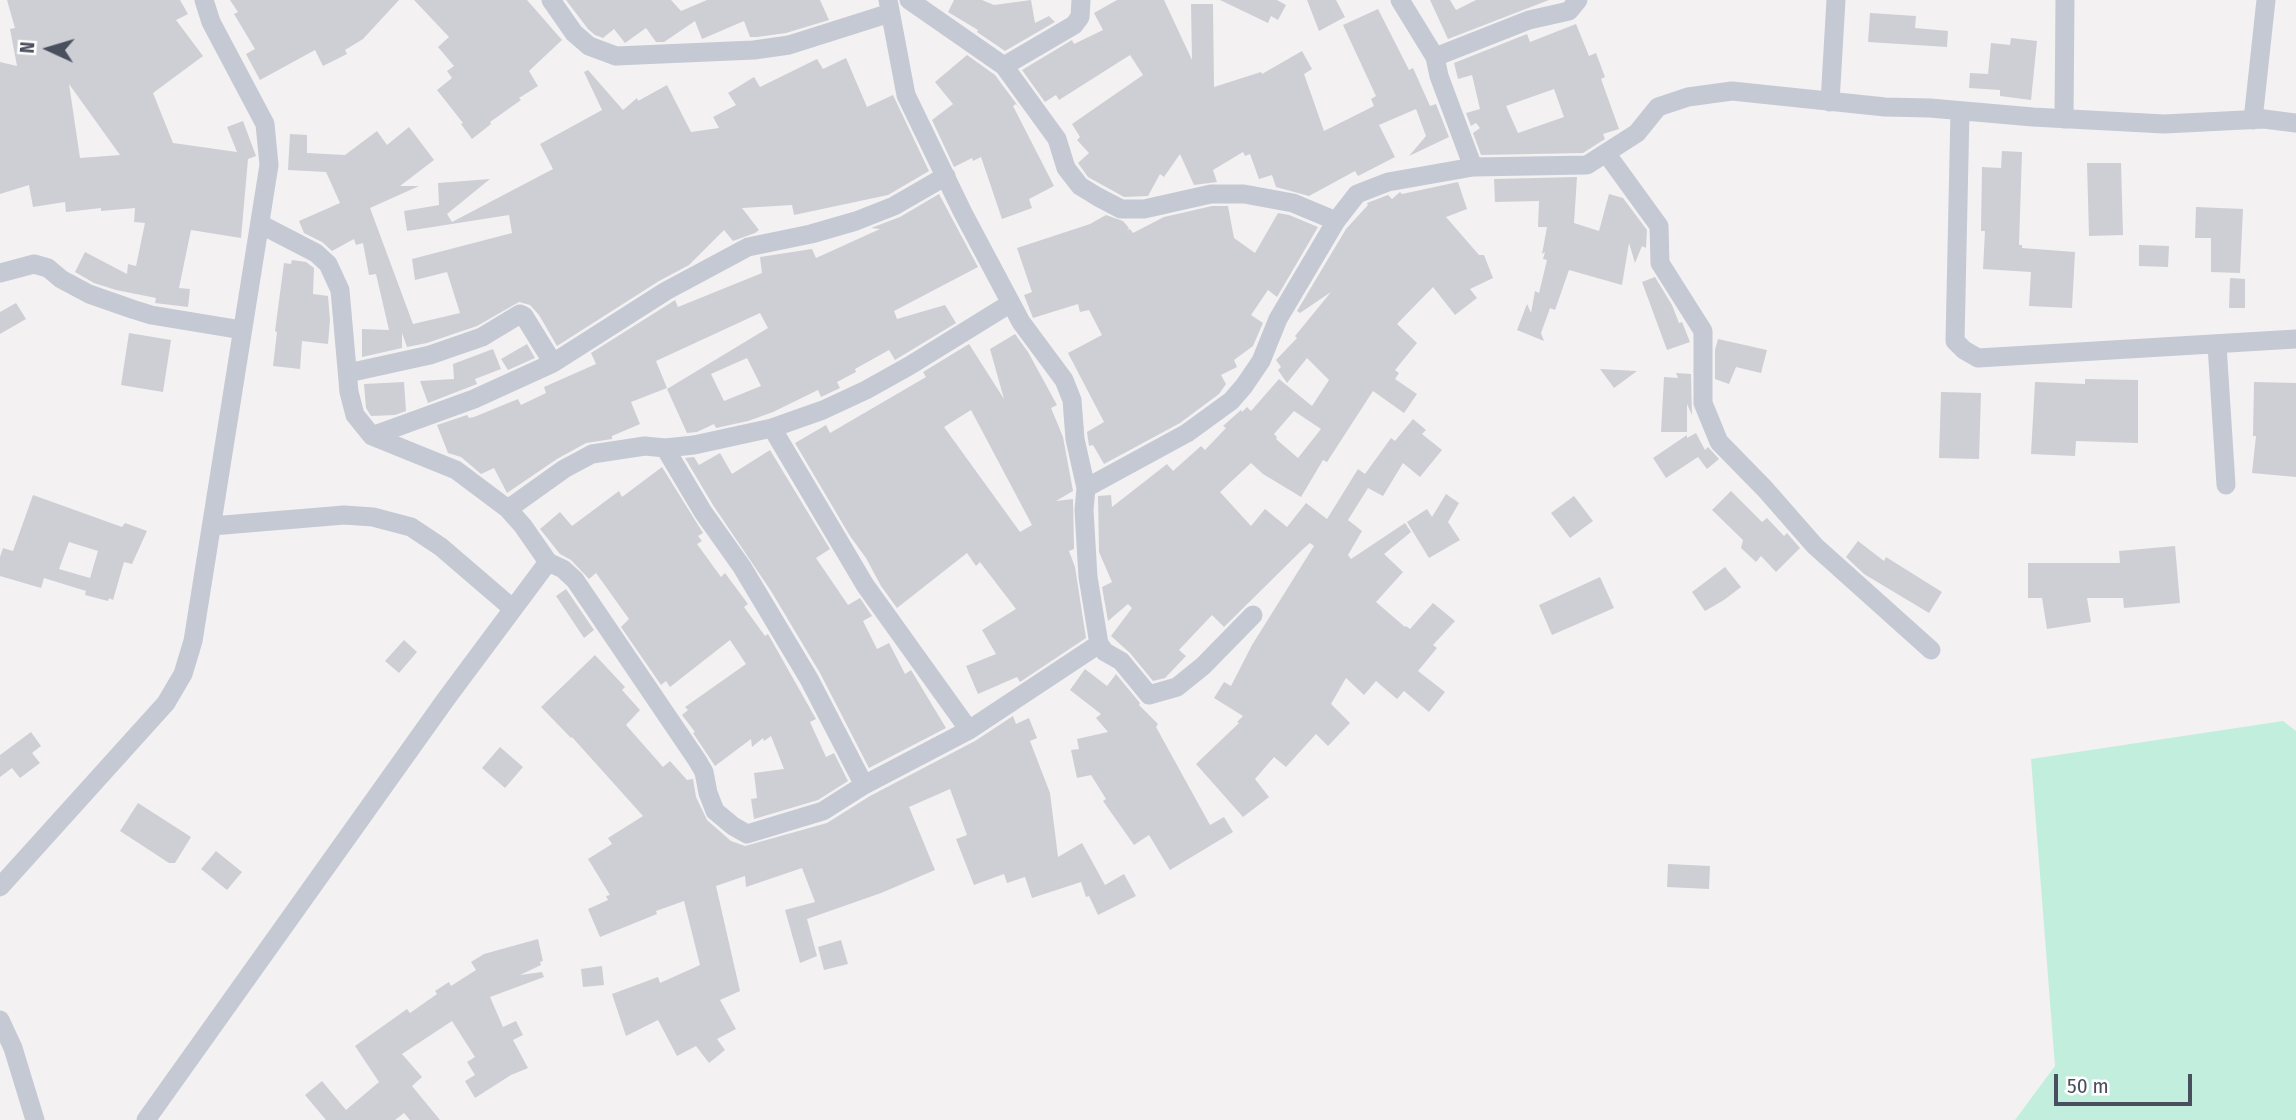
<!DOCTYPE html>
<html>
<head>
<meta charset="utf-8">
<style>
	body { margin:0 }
	#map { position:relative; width:2296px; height:1120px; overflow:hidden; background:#f3f1f1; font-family:"Fira Sans Condensed",sans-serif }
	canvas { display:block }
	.north { position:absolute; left:14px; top:14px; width:70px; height:70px; -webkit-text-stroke:5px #fff; paint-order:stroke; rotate:274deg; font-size:19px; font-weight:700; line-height:28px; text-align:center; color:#494f5d }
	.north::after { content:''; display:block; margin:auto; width:24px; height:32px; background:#494f5d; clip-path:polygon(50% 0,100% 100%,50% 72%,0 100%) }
	.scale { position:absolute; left:2054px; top:1074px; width:138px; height:32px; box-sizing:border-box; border:4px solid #494f5d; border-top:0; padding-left:9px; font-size:21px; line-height:24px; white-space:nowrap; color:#494f5d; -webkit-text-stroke:5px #fff; paint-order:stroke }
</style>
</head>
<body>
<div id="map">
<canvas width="2296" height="1120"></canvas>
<div class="north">N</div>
<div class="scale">50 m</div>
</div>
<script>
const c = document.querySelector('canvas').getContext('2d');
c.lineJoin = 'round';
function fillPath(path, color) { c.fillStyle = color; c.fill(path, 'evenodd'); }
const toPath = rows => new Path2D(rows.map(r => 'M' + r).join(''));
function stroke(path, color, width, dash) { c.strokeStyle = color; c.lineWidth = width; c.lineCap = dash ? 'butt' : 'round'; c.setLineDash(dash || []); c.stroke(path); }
fillPath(toPath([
	[2283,721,2296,731,2296,1120,2015,1120,2055,1066,2031,759]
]), '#c2eedd');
fillPath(toPath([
	[7,0,180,0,188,14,176,20,203,56,153,93,173,143,237,152,227,127,243,121,256,156,248,159,241,238,191,230,179,288,190,289,188,307,155,303,156,298,116,290,94,283,75,272,85,252,127,274,128,264,136,266,145,223,134,222,135,208,101,211,101,208,66,212,65,202,33,207,29,185,0,194,0,62,17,66,10,29,15,28],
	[69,84,120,155,80,158],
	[230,0,399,0,363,39,345,50,347,54,323,66,315,50,260,80,246,54,255,49,234,14,238,12],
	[414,0,527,0,562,40,529,71,538,86,519,98,521,100,490,122,491,124,472,139,461,124,463,123,437,90,452,78,447,71,454,66,438,47,449,37],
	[566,0,671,0,681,11,707,0,820,0,829,20,786,33,757,37,750,37,744,21,702,39,695,21,664,42,656,42,646,28,625,43,614,29,603,38,595,35,588,29],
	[954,0,982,0,994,5,1031,0,1035,23,1049,16,1055,22,1060,19,1005,51,977,32,978,30,948,12],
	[1117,0,1164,0,1192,60,1191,4,1213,4,1214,87,1261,72,1262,74,1302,51,1312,69,1304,74,1324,131,1374,106,1371,99,1376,96,1343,25,1378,9,1409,70,1413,68,1430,106,1436,104,1449,137,1409,156,1426,136,1416,109,1379,125,1395,157,1358,176,1355,171,1309,196,1276,187,1272,175,1259,179,1250,154,1245,156,1243,152,1213,170,1217,182,1194,185,1180,154,1164,177,1160,174,1148,196,1124,197,1088,177,1078,163,1089,153,1077,140,1080,137,1072,124,1143,75,1130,55,1059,100,1056,95,1045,102,1022,70,1072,40,1074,44,1103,30,1094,13],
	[1220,0,1277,0,1286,5,1278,20,1271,16,1268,23],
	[1307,0,1336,0,1345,17,1319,31],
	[1430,0,1450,0,1456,10,1476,0,1549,0,1448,39],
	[1870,13,1916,16,1915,28,1948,31,1947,47,1868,42],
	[1576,24,1589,56,1596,53,1605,77,1601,79,1619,129,1603,134,1605,139,1583,153,1481,155,1473,133,1480,128,1476,123,1471,126,1466,113,1480,109,1472,75,1458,79,1454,63,1527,34,1530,42],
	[1554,89,1564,117,1518,133,1506,106],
	[2011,38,2037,41,2031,100,2000,96,2000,90,1969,88,1970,73,1988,74,1991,43,2010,45],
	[967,55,995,75,1021,110,1016,104,1013,106,1054,186,1029,199,1032,208,1002,219,981,157,973,161,972,158,954,167,932,120,953,104,935,82],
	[846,58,867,107,893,95,929,171,888,195,794,215,792,205,742,208,759,230,755,233,733,241,724,230,689,265,659,281,557,346,539,315,530,305,519,302,477,326,427,343,407,347,402,333,402,348,362,357,362,329,389,330,376,274,369,275,363,243,356,245,354,239,332,251,322,242,304,233,299,221,340,203,326,172,288,170,290,134,307,135,307,153,345,155,377,131,387,145,409,127,434,160,400,186,419,186,370,208,413,324,460,313,447,272,415,280,412,259,512,233,509,215,407,231,404,211,439,205,438,183,490,179,447,214,452,222,553,169,540,144,602,110,584,72,588,70,623,110,637,98,638,101,667,85,691,132,719,128,713,117,736,105,728,93,754,77,760,87,817,59,823,69],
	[2002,151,2022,152,2019,245,2022,245,2022,248,2075,252,2072,308,2029,306,2031,272,1983,269,1985,231,1981,231,1982,167,2001,168],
	[2087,163,2121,163,2123,235,2089,236],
	[1577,177,1574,223,1599,231,1609,194,1623,198,1647,230,1646,248,1642,246,1635,263,1629,243,1622,285,1569,270,1555,310,1550,308,1541,333,1544,341,1517,330,1527,304,1531,313,1535,291,1539,293,1547,260,1543,259,1545,252,1542,254,1547,227,1538,227,1539,201,1495,202,1494,179],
	[1458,182,1467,209,1446,217,1479,255,1484,255,1493,278,1470,289,1477,298,1455,315,1433,287,1397,324,1417,343,1395,370,1399,373,1395,379,1417,394,1404,413,1373,391,1327,462,1323,460,1301,497,1263,474,1251,463,1220,492,1251,526,1265,509,1287,527,1306,503,1327,519,1358,469,1365,474,1391,438,1395,441,1413,419,1426,430,1422,434,1442,450,1420,477,1403,463,1383,496,1368,488,1348,520,1362,531,1348,555,1351,559,1405,523,1411,532,1384,554,1403,572,1376,602,1405,627,1406,626,1410,629,1433,603,1455,621,1433,645,1437,648,1418,671,1445,692,1429,712,1404,691,1397,699,1376,681,1364,695,1346,678,1331,704,1350,723,1328,746,1316,734,1286,767,1274,757,1255,779,1269,797,1243,817,1196,764,1239,723,1237,722,1243,716,1214,698,1224,682,1231,686,1252,645,1314,546,1310,543,1303,549,1224,627,1212,615,1179,650,1186,656,1165,678,1153,681,1130,653,1111,636,1132,608,1128,604,1108,621,1102,587,1112,582,1099,552,1098,496,1111,495,1112,507,1167,464,1173,471,1201,446,1205,450,1226,428,1223,426,1241,410,1242,412,1247,407,1251,411,1279,379,1312,406,1329,380,1307,358,1287,383,1278,370,1281,367,1276,360,1297,338,1295,336,1331,292,1300,313,1297,311,1346,229,1368,205,1367,203,1388,195,1392,199,1400,192,1402,194],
	[1294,411,1321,429,1298,458,1276,439,1277,437,1274,434],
	[939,194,978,267,894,311,897,319,945,305,956,323,895,360,889,350,855,369,856,372,837,382,840,388,821,397,818,390,773,412,748,421,716,428,714,424,697,432,687,433,667,389,768,328,760,313,656,361,667,388,631,402,640,424,612,436,612,439,586,443,557,459,507,493,494,468,481,474,461,457,448,453,437,425,467,415,469,418,474,417,518,399,521,405,546,393,544,387,596,364,591,353,672,302,675,300,678,307,762,273,760,257,812,249,816,258,880,229,871,228,900,217],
	[747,358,761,386,724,401,711,374],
	[1212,206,1228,206,1234,238,1255,253,1278,213,1289,215,1318,227,1277,297,1268,290,1251,315,1263,323,1253,346,1234,360,1237,367,1221,375,1226,384,1219,394,1180,423,1104,464,1093,445,1089,446,1087,432,1104,422,1068,353,1102,335,1089,310,1080,312,1078,304,1033,318,1024,295,1032,292,1017,248,1090,224,1106,215,1123,221,1129,228,1127,230,1130,229,1133,233,1164,217],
	[2196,207,2243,209,2240,273,2211,272,2211,238,2195,238],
	[2139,245,2169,246,2168,267,2139,266],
	[292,260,306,262,314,268,313,294,328,296,330,320,328,344,302,341,300,369,273,366,277,332,275,331,284,263,291,264],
	[1655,277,1672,305,1679,323,1682,322,1690,342,1667,350,1642,282],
	[2230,278,2245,279,2245,308,2229,308],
	[16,303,26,319,0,334,0,312],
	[129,333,171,340,163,392,121,385],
	[1015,334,1028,352,1057,405,1051,408,1063,437,1073,491,1056,501,1073,499,1074,549,1069,551,1075,567,1086,638,1020,682,1017,677,978,694,966,666,996,654,982,630,1016,609,980,562,976,566,967,553,897,608,881,586,866,558,850,536,795,443,826,425,830,433,926,377,923,372,969,344,1004,399,990,349],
	[971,410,1032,525,1020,532,944,427],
	[1718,339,1767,350,1761,373,1736,367,1729,384,1715,379,1715,350],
	[527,344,535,358,508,370,501,359],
	[493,349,501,369,475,379,477,384,428,403,420,381,454,379,453,364],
	[1600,369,1637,371,1614,388],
	[1676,373,1691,374,1692,415,1687,404,1687,432,1661,432,1664,377,1678,378],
	[2085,379,2138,380,2138,443,2076,441,2075,456,2031,454,2035,382,2085,384],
	[404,382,406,411,395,415,371,416,366,408,364,384],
	[2254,382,2296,383,2296,477,2252,473,2256,436,2253,436],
	[1941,392,1981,393,1979,459,1939,458],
	[1696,433,1705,450,1708,447,1719,459,1707,469,1698,457,1666,478,1653,458,1687,435,1687,438],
	[770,450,830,549,816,558,848,605,860,598,872,616,863,621,877,649,889,643,905,674,911,670,946,728,869,768,820,673,771,591,713,505,685,458,694,457,699,465,720,453,732,474],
	[662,467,703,533,698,536,702,541,697,544,721,577,725,573,748,604,744,607,765,636,768,634,816,719,810,722,826,757,834,753,848,781,818,800,754,819,751,799,757,798,754,773,784,769,771,736,764,741,763,738,752,747,751,739,715,766,693,733,695,732,682,715,688,710,685,707,746,664,730,640,670,687,666,681,661,685,621,627,629,619,596,573,589,579,571,560,560,554,540,529,560,512,572,526,619,491,622,497],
	[1731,491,1762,522,1767,518,1784,536,1787,533,1800,548,1776,572,1761,556,1756,562,1741,548,1743,540,1712,510],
	[1446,494,1459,503,1448,522,1460,540,1429,558,1407,522,1427,509,1432,517],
	[33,495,122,527,125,523,147,531,132,564,124,562,113,600,109,598,108,601,85,595,86,591,44,578,41,588,0,576,0,557,3,548,13,551],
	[69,542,98,551,90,578,59,569],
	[1574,496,1593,521,1570,538,1551,513],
	[1858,541,1884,561,1886,557,1942,592,1929,613,1864,574,1846,557],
	[2175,546,2180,603,2124,608,2123,598,2087,598,2091,622,2047,629,2042,598,2028,598,2028,563,2120,563,2119,551],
	[1725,567,1741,587,1724,600,1705,611,1692,592],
	[1600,577,1614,608,1552,635,1539,605],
	[566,589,594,630,584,638,556,596],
	[404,640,417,652,399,673,385,661],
	[595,655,625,687,622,690,640,710,626,725,663,767,670,761,687,780,693,779,696,797,707,820,731,841,745,846,827,823,870,796,975,741,1013,716,1016,724,1029,718,1037,738,1030,741,1050,793,1058,857,1082,843,1105,885,1124,874,1136,896,1098,915,1089,896,1086,897,1081,882,1032,898,1025,877,1007,883,1004,874,974,885,956,839,967,835,950,789,909,807,935,870,881,893,807,919,817,956,800,963,785,910,815,902,802,868,746,887,745,876,716,886,740,991,720,1000,736,1029,717,1039,725,1050,709,1063,696,1046,677,1056,658,1020,626,1036,612,994,658,977,660,983,700,965,684,901,656,911,657,914,600,937,588,909,608,900,606,896,610,895,588,859,612,844,608,838,643,816,572,737,571,738,541,707],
	[1085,669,1107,686,1116,674,1140,703,1139,705,1158,724,1156,727,1210,825,1224,817,1233,832,1170,870,1149,835,1134,845,1103,801,1106,799,1091,775,1077,778,1071,750,1079,749,1077,739,1108,732,1096,718,1101,714,1070,690],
	[31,732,41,746,32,753,40,763,20,778,12,768,0,777,0,755],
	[500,747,523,767,505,788,482,768],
	[138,803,191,837,175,863,169,863,120,831],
	[216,851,242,872,227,890,201,869],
	[1668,864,1710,866,1709,889,1667,887],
	[538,939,543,961,540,962,541,965,520,975,542,972,544,977,490,997,503,1027,516,1021,523,1035,513,1040,528,1068,511,1075,475,1098,465,1081,475,1075,467,1062,475,1057,452,1021,402,1054,422,1077,412,1086,440,1120,410,1120,404,1113,395,1120,326,1120,305,1095,322,1081,346,1110,379,1082,355,1046,407,1009,410,1013,437,994,435,991,449,982,451,986,476,970,471,962,484,954],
	[841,940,848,964,824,970,818,947],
	[602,966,604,985,583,987,581,969]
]), '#cecfd5');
stroke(toPath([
	[551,0,574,33,589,46,616,56,754,50,789,45,890,13],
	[888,0,906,95,963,213,1021,322,1064,380,1072,400,1075,439,1086,488,1084,510,1088,577,1099,644,1105,652,1121,661,1149,695,1177,687,1203,666,1253,615],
	[909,0,1004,66,1057,139,1066,168,1080,186,1098,197,1121,209,1144,209,1211,194,1244,194,1293,203,1336,221],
	[1400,0,1435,57,1439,76,1473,167],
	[1435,57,1529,20,1569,11,1578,0],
	[1004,66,1074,25,1080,17,1081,0],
	[1830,102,1836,0],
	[1960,111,1955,341,1964,350,1978,358,2296,339],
	[2064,119,2065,0],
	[2253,120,2266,0],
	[1606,153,1659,226,1660,263,1703,331,1703,403,1719,442,1765,489,1815,546,1931,650],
	[260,224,316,253,328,264,340,290,349,392,355,415,372,436,456,470,508,509,523,526,548,562,563,569,575,580,697,760,704,772,708,793,715,811,733,826,747,834,823,811,864,785,969,730,1099,644],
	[0,273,34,264,48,268,61,279,89,294,132,309,151,315,242,330],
	[2217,345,2226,485],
	[348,373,430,355,482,337,520,314,524,316,553,363],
	[772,428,865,585,969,730],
	[372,436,474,399,553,363,666,291,748,247,811,234,856,221,894,206,946,176],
	[665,448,703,512,742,567,809,679,864,785],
	[1086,488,1187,433,1231,401,1244,386,1261,361,1278,319,1336,221,1357,194,1388,182,1473,167,1587,165,1637,133,1658,107,1688,97,1732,91,1885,107,1930,108,2033,117,2164,124,2264,119,2296,123],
	[508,509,564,469,592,454,645,446,665,448,694,445,772,428,823,410,866,390,909,366,1011,303],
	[212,526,344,515,373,517,411,527,441,547,512,608],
	[0,887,166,703,183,674,193,641,269,165,265,124,211,22,204,0],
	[0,1020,13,1048,35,1120],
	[146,1120,446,699,548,562]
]), '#c5c9d4', 19);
</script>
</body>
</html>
